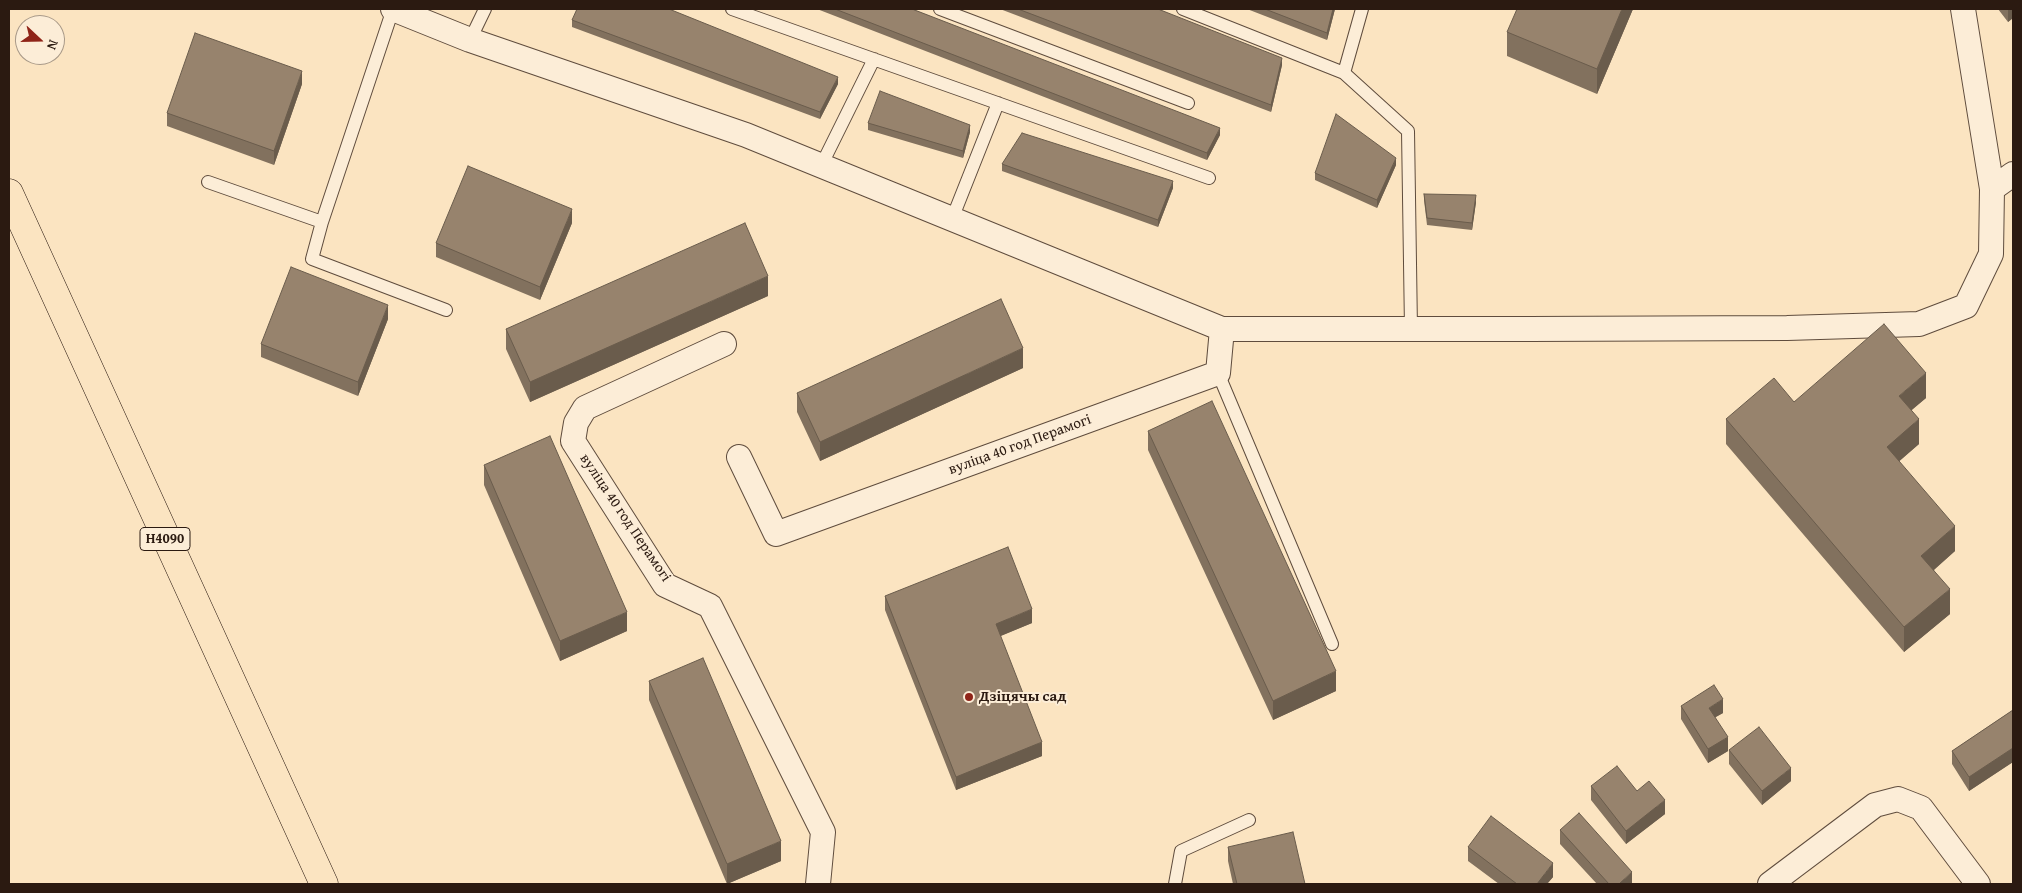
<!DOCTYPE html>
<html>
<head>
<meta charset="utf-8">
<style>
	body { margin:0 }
	#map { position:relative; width:2022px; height:893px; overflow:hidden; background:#fbe4c1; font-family:"Gentium Book Plus",serif }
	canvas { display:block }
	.frame { position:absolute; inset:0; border:10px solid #2b1a11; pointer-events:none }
	.north { position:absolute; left:15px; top:15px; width:50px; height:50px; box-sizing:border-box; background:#fcedd7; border:1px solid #a89988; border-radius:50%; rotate:111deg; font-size:14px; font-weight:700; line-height:20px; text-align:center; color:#2b1a11 }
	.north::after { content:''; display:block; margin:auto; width:18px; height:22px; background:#8f2418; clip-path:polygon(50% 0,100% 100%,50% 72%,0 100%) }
</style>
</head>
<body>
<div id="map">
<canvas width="2022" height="893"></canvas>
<div class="frame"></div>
<div class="north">N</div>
</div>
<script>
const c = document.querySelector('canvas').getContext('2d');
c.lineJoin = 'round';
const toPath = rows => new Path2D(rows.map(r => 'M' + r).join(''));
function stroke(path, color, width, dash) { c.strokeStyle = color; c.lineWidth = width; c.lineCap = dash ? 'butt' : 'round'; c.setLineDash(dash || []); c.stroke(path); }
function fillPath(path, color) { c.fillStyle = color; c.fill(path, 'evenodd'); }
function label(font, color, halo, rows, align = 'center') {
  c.font = font + ' "Gentium Book Plus",serif'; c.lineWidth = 4; c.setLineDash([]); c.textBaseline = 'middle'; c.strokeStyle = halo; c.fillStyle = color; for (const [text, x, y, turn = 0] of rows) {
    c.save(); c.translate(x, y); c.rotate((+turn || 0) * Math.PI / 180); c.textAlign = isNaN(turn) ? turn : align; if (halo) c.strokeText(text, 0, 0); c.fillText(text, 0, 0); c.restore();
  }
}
const lane = toPath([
	[732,9,1209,178],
	[940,9,1188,103],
	[1183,9,1344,73,1408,131,1411,329],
	[470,40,485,9],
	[1344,73,1362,9],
	[821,166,874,59],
	[208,182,322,222,393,9],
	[952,219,998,103],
	[322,222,312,259,446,310],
	[1218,373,1332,644],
	[1175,884,1181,851,1249,820]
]);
const street = toPath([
	[393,9,470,40,746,135,1222,329,1529,329,1787,328,1919,324,1966,306,1991,254,1992,189,1963,9],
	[1992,189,2013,174],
	[724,344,585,408,576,423,573,441,665,585,710,606,823,832,818,884],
	[739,457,776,534,1218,373,1222,329],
	[1770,884,1875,805,1898,799,1921,808,1978,884]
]);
const primary = toPath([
	[9,193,324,884]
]);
stroke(lane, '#5f4c3d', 14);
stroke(street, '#5f4c3d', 26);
stroke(primary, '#2b1a11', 29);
stroke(lane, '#fcedd7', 12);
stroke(street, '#fcedd7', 24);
stroke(primary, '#fbe4c1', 28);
fillPath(toPath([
	[817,9,912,9,1220,135,1207,160],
	[1000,9,1158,9,1282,65,1271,112],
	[1247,9,1335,9,1327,40],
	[1633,9,1597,94,1507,56,1507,32],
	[1998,9,2013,9,2013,18,2008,22],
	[572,20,838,84,820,119,572,27],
	[302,84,274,165,167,126,167,113],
	[868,123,970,132,963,158,868,130],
	[1002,164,1173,188,1158,227,1002,171],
	[1396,165,1377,208,1315,180,1315,173],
	[1424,194,1476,202,1472,230,1427,225,1424,200],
	[572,223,540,300,436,257,436,243],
	[768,296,530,402,506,349,506,329],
	[388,319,358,396,261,357,261,344],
	[1023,368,820,461,797,412,797,393],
	[1926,398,1911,410,1919,444,1899,461,1955,551,1934,570,1950,614,1904,652,1726,444,1726,419,1794,402],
	[1148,431,1336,691,1273,720,1148,450],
	[484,465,627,631,560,661,484,485],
	[885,596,1032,623,1000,636,1042,756,956,790,885,610],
	[649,681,781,861,727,884,649,700],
	[1681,706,1723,713,1715,717,1728,751,1708,763,1681,719],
	[2013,710,2013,762,1969,791,1952,764,1952,751],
	[1729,750,1791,781,1762,805,1729,764],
	[1591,786,1637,791,1665,814,1626,844,1591,800],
	[1560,830,1632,884,1597,884,1560,844],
	[1228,847,1305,884,1233,884,1228,861],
	[1468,847,1553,877,1547,884,1499,884,1468,861]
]), '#82715e');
fillPath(toPath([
	[1333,9,1335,9,1327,40,1327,33],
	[1622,9,1633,9,1597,94,1597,69],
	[2008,9,2013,9,2013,18,2008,22],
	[1282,58,1282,65,1271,112,1271,105],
	[302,71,302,84,274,165,274,151],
	[838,77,838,84,820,119,820,112],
	[970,125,970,132,963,158,963,151],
	[1220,128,1220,135,1207,160,1207,153],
	[1396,158,1396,165,1377,208,1377,200],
	[1173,181,1173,188,1158,227,1158,220],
	[1476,195,1476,202,1472,230,1472,223],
	[572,209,572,223,540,300,540,287],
	[768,276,768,296,530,402,530,382],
	[388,305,388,319,358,396,358,382],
	[1023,348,1023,368,820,461,820,442],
	[1926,373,1926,398,1899,421,1899,396],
	[1919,419,1919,444,1887,472,1887,447],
	[1955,526,1955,551,1921,581,1921,556],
	[1950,589,1950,614,1904,652,1904,627],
	[1032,609,1032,623,996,638,996,624],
	[627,612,627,631,560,661,560,641],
	[1336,671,1336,691,1273,720,1273,701],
	[1723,699,1723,713,1709,721,1709,708],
	[1728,737,1728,751,1708,763,1708,749],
	[1042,742,1042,756,956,790,956,777],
	[2013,748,2013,762,1969,791,1969,777],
	[1791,768,1791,781,1762,805,1762,791],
	[1665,800,1665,814,1626,844,1626,831],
	[781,841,781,861,727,884,727,864],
	[1553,863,1553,877,1547,884,1537,884],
	[1632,872,1632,884,1619,884]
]), '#6a5c4c');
const building = toPath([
	[577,9,669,9,838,77,820,112,572,20,577,9],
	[835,9,912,9,1220,128,1207,153,835,9],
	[1018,9,1158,9,1282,58,1271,105,1018,9],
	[1265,9,1333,9,1327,33,1265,9],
	[1517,9,1622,9,1597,69,1507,32,1517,9],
	[195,33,302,71,274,151,167,113,195,33],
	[880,91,970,125,963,151,868,123,880,91],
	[1336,114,1396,158,1377,200,1315,173,1336,114],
	[1022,133,1173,181,1158,220,1002,164,1022,133],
	[468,166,572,209,540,287,436,243,468,166],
	[1424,194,1476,195,1472,223,1427,218,1424,194],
	[745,223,768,276,530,382,506,329,745,223],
	[291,267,388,305,358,382,261,344,291,267],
	[1001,299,1023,348,820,442,797,393,1001,299],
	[1884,324,1926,373,1899,396,1919,419,1887,447,1955,526,1921,556,1950,589,1904,627,1726,419,1774,378,1794,402,1884,324],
	[1212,401,1336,671,1273,701,1148,431,1212,401],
	[550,436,627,612,560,641,484,465,550,436],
	[1008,547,1032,609,996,624,1042,742,956,777,885,596,1008,547],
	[703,658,781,841,727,864,649,681,703,658],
	[1714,685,1723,699,1709,708,1728,737,1708,749,1681,706,1714,685],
	[2013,710,2013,748,1969,777,1952,751,2013,710],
	[1759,727,1791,768,1762,791,1729,750,1759,727],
	[1617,766,1637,791,1649,781,1665,800,1626,831,1591,786,1617,766],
	[1579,813,1632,872,1619,884,1609,884,1560,830,1579,813],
	[1491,816,1553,863,1537,884,1517,884,1468,847,1491,816],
	[1293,832,1305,884,1237,884,1228,847,1293,832]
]);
fillPath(building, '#97836d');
stroke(building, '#6a5c4c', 1);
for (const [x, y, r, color] of [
	[969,697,5,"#8f2418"]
]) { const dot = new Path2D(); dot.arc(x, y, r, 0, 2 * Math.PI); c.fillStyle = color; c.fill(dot); stroke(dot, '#fcedd7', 2); }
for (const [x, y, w] of [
	[165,539,50]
]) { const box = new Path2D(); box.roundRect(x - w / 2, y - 11.5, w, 23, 4); c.fillStyle = '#fcedd7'; c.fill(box); stroke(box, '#2b1a11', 1); }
label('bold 14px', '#2b1a11', null, [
	["Н4090",165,539]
]);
label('15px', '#2b1a11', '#fcedd7', [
	["вуліца 40 год Перамогі",1020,445,-20],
	["вуліца 40 год Перамогі",625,518,56]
]);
label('bold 15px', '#2b1a11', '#fcedd7', [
	["Дзіцячы сад",979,697]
], 'left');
</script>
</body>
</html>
